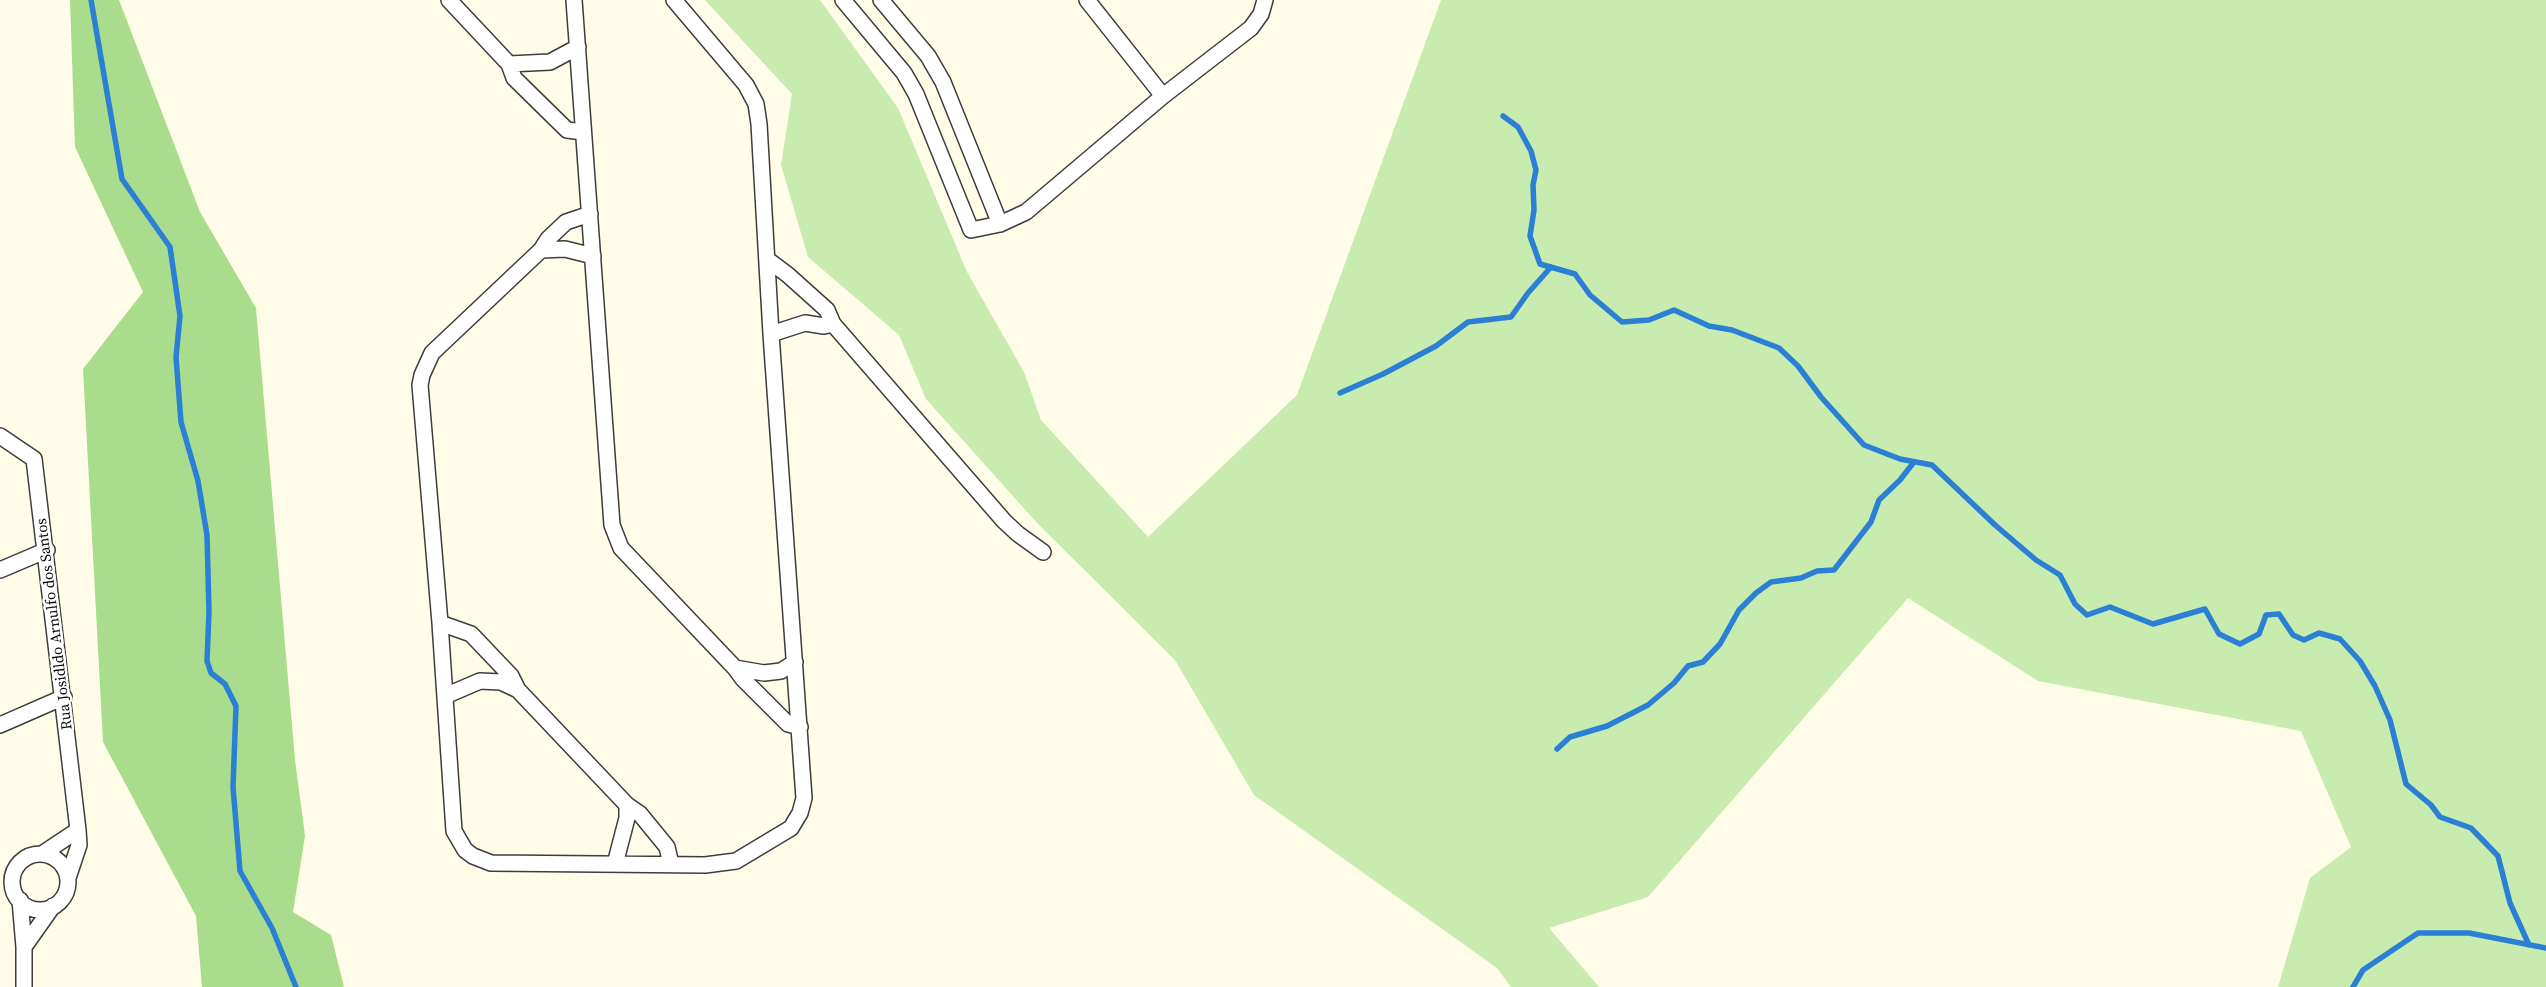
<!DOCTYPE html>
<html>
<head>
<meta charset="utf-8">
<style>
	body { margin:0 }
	canvas { display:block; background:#fffde7 }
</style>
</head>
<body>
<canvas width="2546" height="987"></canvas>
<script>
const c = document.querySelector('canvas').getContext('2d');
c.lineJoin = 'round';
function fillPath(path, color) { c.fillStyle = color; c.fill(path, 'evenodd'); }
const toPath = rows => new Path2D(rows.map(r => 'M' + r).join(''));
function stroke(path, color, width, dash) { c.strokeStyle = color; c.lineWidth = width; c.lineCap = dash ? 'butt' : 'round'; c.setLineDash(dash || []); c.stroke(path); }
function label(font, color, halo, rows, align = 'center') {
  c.font = font + ' "Source Serif 4",serif'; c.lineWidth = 5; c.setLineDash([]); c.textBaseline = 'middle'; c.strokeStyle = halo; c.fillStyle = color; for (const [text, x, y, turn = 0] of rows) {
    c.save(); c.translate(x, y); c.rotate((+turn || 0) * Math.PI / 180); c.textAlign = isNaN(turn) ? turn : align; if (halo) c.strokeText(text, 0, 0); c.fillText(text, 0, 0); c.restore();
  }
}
fillPath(toPath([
	[705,0,820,0,898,108,967,272,1024,372,1041,420,1148,537,1297,395,1441,0,2546,0,2546,987,2278,987,2310,878,2351,847,2301,731,2038,681,1908,598,1648,897,1549,928,1599,987,1511,987,1497,968,1254,795,1175,660,1038,524,926,399,899,335,808,257,781,165,792,94]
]), '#c8ebaf');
fillPath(toPath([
	[70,0,119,0,200,212,256,308,295,760,305,836,293,912,331,935,344,987,202,987,196,916,103,742,83,369,143,292,75,147]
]), '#a9dc8d');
stroke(toPath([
	[91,0,122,179,170,247,180,316,176,357,181,422,198,481,207,535,209,612,207,661,211,673,225,684,236,706,233,787,240,871,272,928,296,987],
	[1503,116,1518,127,1531,151,1536,170,1533,185,1534,210,1530,236,1540,264,1575,274,1590,295,1622,322,1649,320,1674,310,1709,326,1732,330,1779,348,1798,366,1821,397,1864,445,1900,459,1932,465,1995,525,2036,560,2060,575,2075,604,2087,615,2110,607,2153,624,2205,609,2219,634,2240,644,2259,634,2266,615,2279,614,2293,635,2304,640,2319,633,2340,639,2360,661,2375,686,2390,720,2406,784,2431,805,2440,817,2471,828,2498,856,2510,903,2529,945],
	[1340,393,1383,374,1436,346,1468,322,1511,317,1528,293,1551,267],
	[1557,749,1570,737,1607,726,1648,705,1674,683,1688,666,1703,662,1720,644,1739,610,1756,593,1771,582,1801,578,1817,571,1834,570,1871,522,1879,500,1900,480,1914,462],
	[2353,987,2363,970,2418,933,2469,933,2546,948]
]), '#2b80d5', 5.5);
const street = toPath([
	[449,0,509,64,514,78,567,130,583,132],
	[574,0,612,525,621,548,735,668,743,679,788,724,800,727],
	[843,0,904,73,916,94,971,230,1000,224,1026,212,1163,96,1251,28,1261,14,1265,0],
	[881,0,928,56,943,82,1000,224],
	[1087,0,1163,96],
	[509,64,550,62,578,47],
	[590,214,566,222,548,239,541,250,432,353,422,375,420,385,440,623,454,831,465,850,473,856,491,863,705,865,736,861,791,828,800,813,804,798,771,334,759,124,756,104,746,85,674,0],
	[541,250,565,249,593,256],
	[768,260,788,275,827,310,833,324,1004,521,1018,534,1043,552],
	[771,334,805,323,824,326,833,324],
	[0,436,34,459,78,830,79,845,68,878],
	[0,570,47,550],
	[440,623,471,634,511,676,518,690,627,805,640,814,667,847,671,864],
	[735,668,764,673,781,671,795,662],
	[445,696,480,681,501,682,518,690],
	[0,725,64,697],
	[42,854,78,830],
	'12 882a28 28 0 1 1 56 0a28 28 0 1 1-56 0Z',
	[615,864,627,818,627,805],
	[20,900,24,947,53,906],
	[24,947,24,987]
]);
stroke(street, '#3d3d3d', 18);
stroke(street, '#fff', 15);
label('15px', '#0a0a0a', '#fff', [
	["Rua Josidldo Arnulfo dos Santos",55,624,-97]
]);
</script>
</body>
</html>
